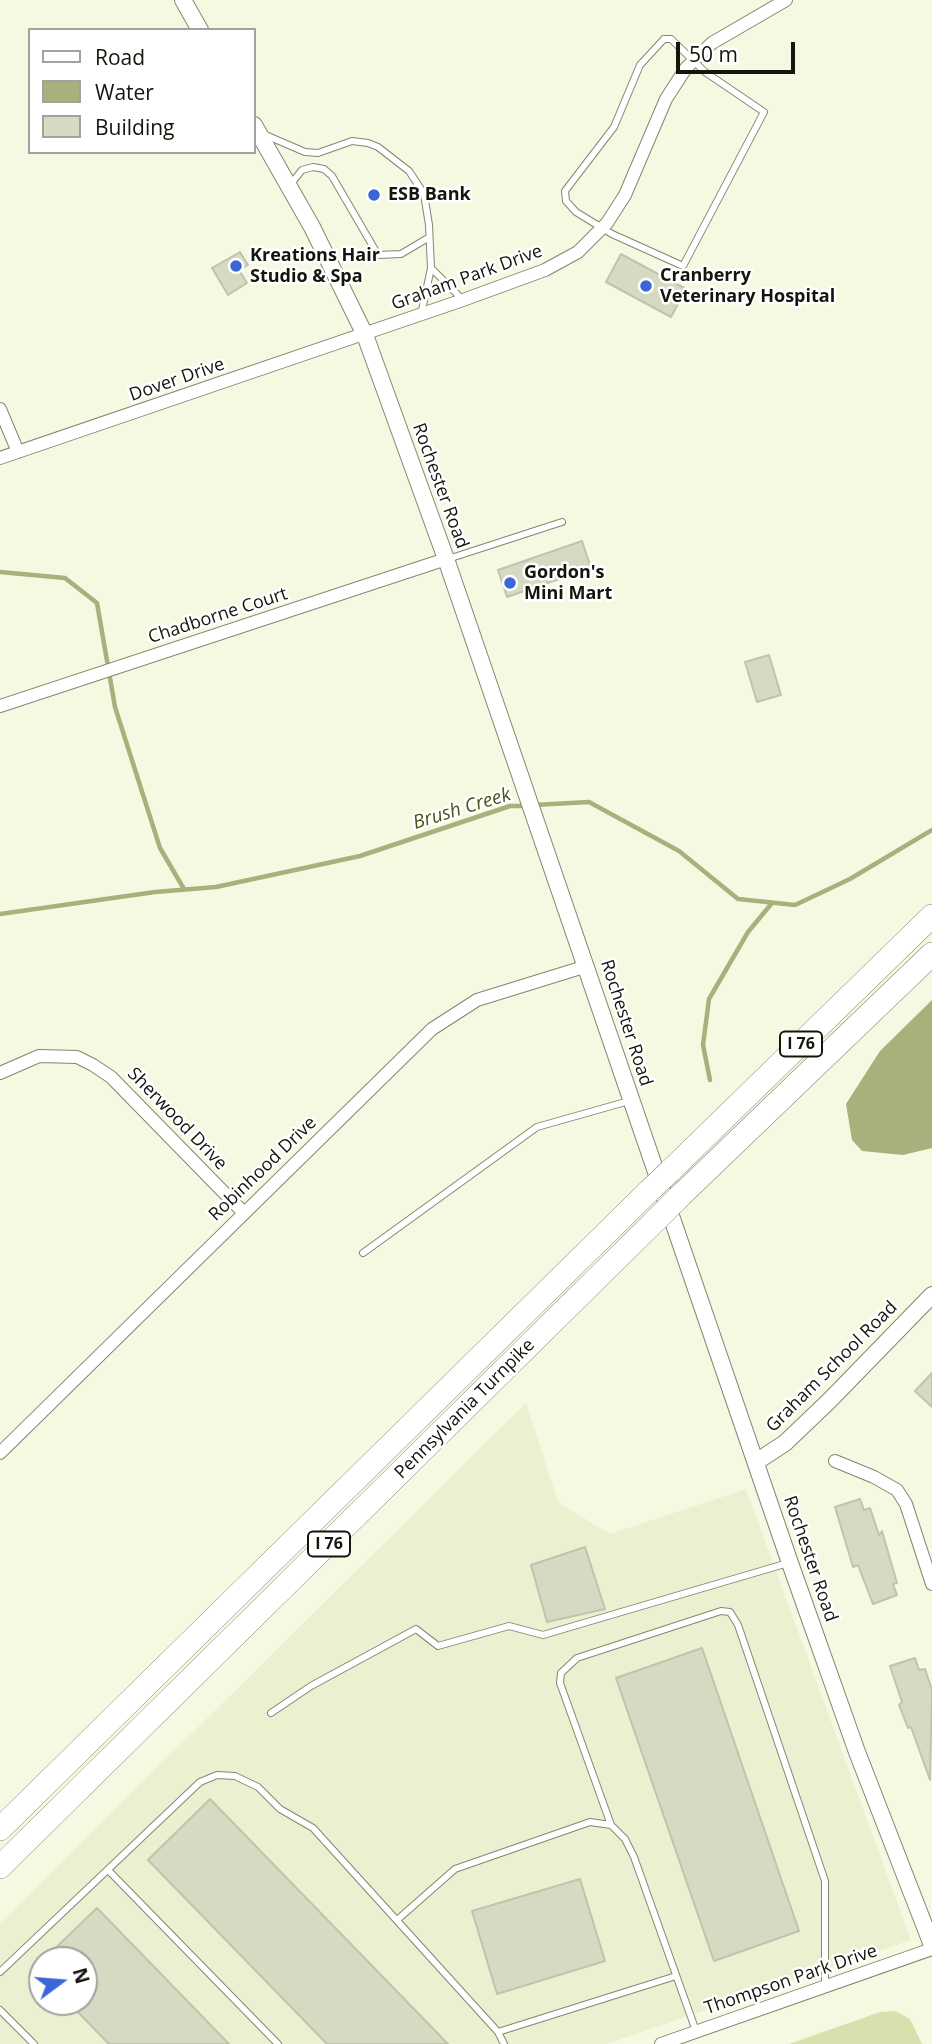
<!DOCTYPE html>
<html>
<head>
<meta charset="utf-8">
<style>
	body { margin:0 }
	#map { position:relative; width:932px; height:2044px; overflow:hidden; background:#f5f9e2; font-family:"Open Sans",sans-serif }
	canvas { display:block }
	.legend { position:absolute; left:28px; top:28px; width:228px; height:126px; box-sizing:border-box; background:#fff; border:2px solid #a1a19e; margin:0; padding:9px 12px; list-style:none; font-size:21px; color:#14150d }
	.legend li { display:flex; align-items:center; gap:14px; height:35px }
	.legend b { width:35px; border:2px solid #a1a19e }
	.north { position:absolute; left:28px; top:1946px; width:70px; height:70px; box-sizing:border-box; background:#fff; border:2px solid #a1a19e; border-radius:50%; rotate:74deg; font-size:19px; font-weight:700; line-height:28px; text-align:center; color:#14150d }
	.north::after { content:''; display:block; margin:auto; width:24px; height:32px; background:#3a66d6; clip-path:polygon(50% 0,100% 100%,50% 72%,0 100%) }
	.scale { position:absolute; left:676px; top:42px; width:119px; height:32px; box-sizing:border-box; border:4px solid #14150d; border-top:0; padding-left:9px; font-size:21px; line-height:24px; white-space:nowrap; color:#14150d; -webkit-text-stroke:5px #fff; paint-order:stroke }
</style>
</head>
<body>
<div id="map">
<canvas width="932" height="2044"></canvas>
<ul class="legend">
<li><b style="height:9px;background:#fff"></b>Road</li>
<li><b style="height:19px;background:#a8b07c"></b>Water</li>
<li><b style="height:19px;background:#d6dac3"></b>Building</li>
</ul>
<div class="north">N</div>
<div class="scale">50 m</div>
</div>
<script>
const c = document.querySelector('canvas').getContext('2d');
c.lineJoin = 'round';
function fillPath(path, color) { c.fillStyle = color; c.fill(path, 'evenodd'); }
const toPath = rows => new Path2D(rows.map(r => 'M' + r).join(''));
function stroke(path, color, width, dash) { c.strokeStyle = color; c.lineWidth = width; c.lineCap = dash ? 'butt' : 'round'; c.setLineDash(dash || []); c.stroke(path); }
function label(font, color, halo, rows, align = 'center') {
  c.font = font + ' "Open Sans",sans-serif'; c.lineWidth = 5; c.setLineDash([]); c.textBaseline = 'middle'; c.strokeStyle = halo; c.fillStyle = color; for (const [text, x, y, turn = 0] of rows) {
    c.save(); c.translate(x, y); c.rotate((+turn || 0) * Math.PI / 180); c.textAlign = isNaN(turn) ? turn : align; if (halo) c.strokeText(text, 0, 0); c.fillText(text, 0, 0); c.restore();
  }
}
fillPath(toPath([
	[526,1403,558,1502,610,1534,746,1489,911,1940,607,2044,0,2044,0,1923],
	[42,1960,84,1960,84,2002,42,2002]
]), '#ebf0d1');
fillPath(toPath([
	[895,2011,910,2019,922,2044,789,2044,880,2012]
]), '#d8e0ad');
fillPath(toPath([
	[932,1000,932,1148,903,1155,862,1151,852,1140,846,1104,880,1051]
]), '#a8b07c');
stroke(toPath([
	[0,572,65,578,97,603,115,707,160,848,184,889],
	[534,805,589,802,679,851,738,899,795,905,850,879,932,830],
	[0,914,155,892,216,887,360,856,510,806,525,806],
	[710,1080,703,1045,709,999,748,932,772,903]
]), '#a8b07c', 4.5);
const building = toPath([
	[240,252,248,265,239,270,247,283,228,295,212,268,240,252],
	[621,254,686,289,671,317,606,282,621,254],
	[582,541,591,568,507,597,498,570,582,541],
	[769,655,781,695,757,702,745,662,769,655],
	[932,1373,932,1407,915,1391,932,1373],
	[860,1499,864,1510,870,1508,879,1535,882,1531,897,1583,893,1584,897,1595,873,1604,858,1565,853,1567,835,1507,860,1499],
	[585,1547,605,1609,547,1622,531,1565,585,1547],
	[702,1648,799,1931,714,1961,616,1678,702,1648],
	[915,1658,919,1670,925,1669,932,1690,930,1780,911,1727,908,1728,899,1705,902,1702,890,1666,915,1658],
	[210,1799,448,2044,327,2044,148,1860,210,1799],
	[580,1879,605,1961,497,1994,472,1911,580,1879],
	[97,1908,229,2044,109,2044,68,2002,84,2002,84,1960,43,1960,97,1908]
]);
fillPath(building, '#d6dac3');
stroke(building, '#c0c4ad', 2);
const service = toPath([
	[664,39,671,39,705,72,764,112,683,266,612,234,576,212,566,201,565,191,614,127,640,65,664,39],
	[263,134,305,152,318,153,352,141,368,143,378,147,409,171,424,194,429,225,431,268,421,315],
	[290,185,302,170,313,167,324,169,332,176,378,255,401,254,428,238],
	[431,268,463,300],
	[448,559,562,522],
	[363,1253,537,1127,629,1101],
	[271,1713,311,1686,416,1629,438,1646,509,1626,543,1635,788,1563],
	[611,1825,560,1683,561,1673,577,1658,721,1611,730,1612,738,1625,825,1881,825,1987],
	[109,1871,278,2044],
	[397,1920,455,1869,590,1822,611,1825,625,1839,634,1857,696,2031],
	[0,1972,200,1782,217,1775,235,1776,258,1787,280,1809,313,1828,498,2032,504,2044],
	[0,2010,34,2044],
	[498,2032,676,1976]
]);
const minor = toPath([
	[0,409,18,452],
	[0,458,463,300,545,270,578,252,607,223,625,195,666,99,686,68,712,43,786,0],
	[0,706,446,559],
	[0,1073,39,1056,77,1057,93,1065,111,1077,243,1212],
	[0,1453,432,1029,477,1000,587,966],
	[835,1461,874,1477,897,1490,906,1504,932,1584],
	[661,2044,932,1949]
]);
const tertiary = toPath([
	[183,0,200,30],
	[254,125,312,227,365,335,446,559,790,1563,857,1752,932,1945],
	[756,1462,785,1443,830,1400,932,1295]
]);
const motorway = toPath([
	[670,1171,932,916],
	[679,1197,932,954],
	[0,1829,649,1191],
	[0,1867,657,1219]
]);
stroke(service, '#838772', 8);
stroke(minor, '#838772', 14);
stroke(tertiary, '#838772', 18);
stroke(motorway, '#838772', 24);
stroke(service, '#fff', 6);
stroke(minor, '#fff', 12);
stroke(tertiary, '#fff', 16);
stroke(motorway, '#fff', 23);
const motorwayBridge = toPath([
	[649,1191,670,1171],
	[657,1219,679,1197]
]);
stroke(motorwayBridge, '#838772', 24, []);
stroke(motorwayBridge, '#fff', 23);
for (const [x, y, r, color] of [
	[374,195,7,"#3a66d6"],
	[236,266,7,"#3a66d6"],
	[646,286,7,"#3a66d6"],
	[510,583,7,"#3a66d6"]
]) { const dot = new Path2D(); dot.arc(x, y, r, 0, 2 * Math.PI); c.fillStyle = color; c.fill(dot); stroke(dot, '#fff', 2.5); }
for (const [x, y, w] of [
	[801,1044,42],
	[329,1544,42]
]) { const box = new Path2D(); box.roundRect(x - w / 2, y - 12.5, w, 25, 5); c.fillStyle = '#fff'; c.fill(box); stroke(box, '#14150d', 2); }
label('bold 16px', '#14150d', null, [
	["I 76",801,1044],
	["I 76",329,1544]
]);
label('bold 18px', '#14150d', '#fff', [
	["ESB Bank",388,195],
	["Kreations Hair",250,256],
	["Studio & Spa",250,277],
	["Cranberry",660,276],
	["Veterinary Hospital",660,297],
	["Gordon's",524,573],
	["Mini Mart",524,594]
], 'left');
label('18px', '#14150d', '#fff', [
	["Graham Park Drive",467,278,-20],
	["Dover Drive",177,380,-19],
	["Rochester Road",440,486,70],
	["Chadborne Court",218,616,-18],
	["Rochester Road",626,1023,72],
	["Sherwood Drive",177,1119,46],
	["Robinhood Drive",263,1169,-44],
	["Graham School Road",832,1367,-45],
	["Pennsylvania Turnpike",465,1409,-45],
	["Rochester Road",810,1559,71],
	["Thompson Park Drive",791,1980,-19]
]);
label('italic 19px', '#4c5216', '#fff', [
	["Brush Creek",462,809,-17]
]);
</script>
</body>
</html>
